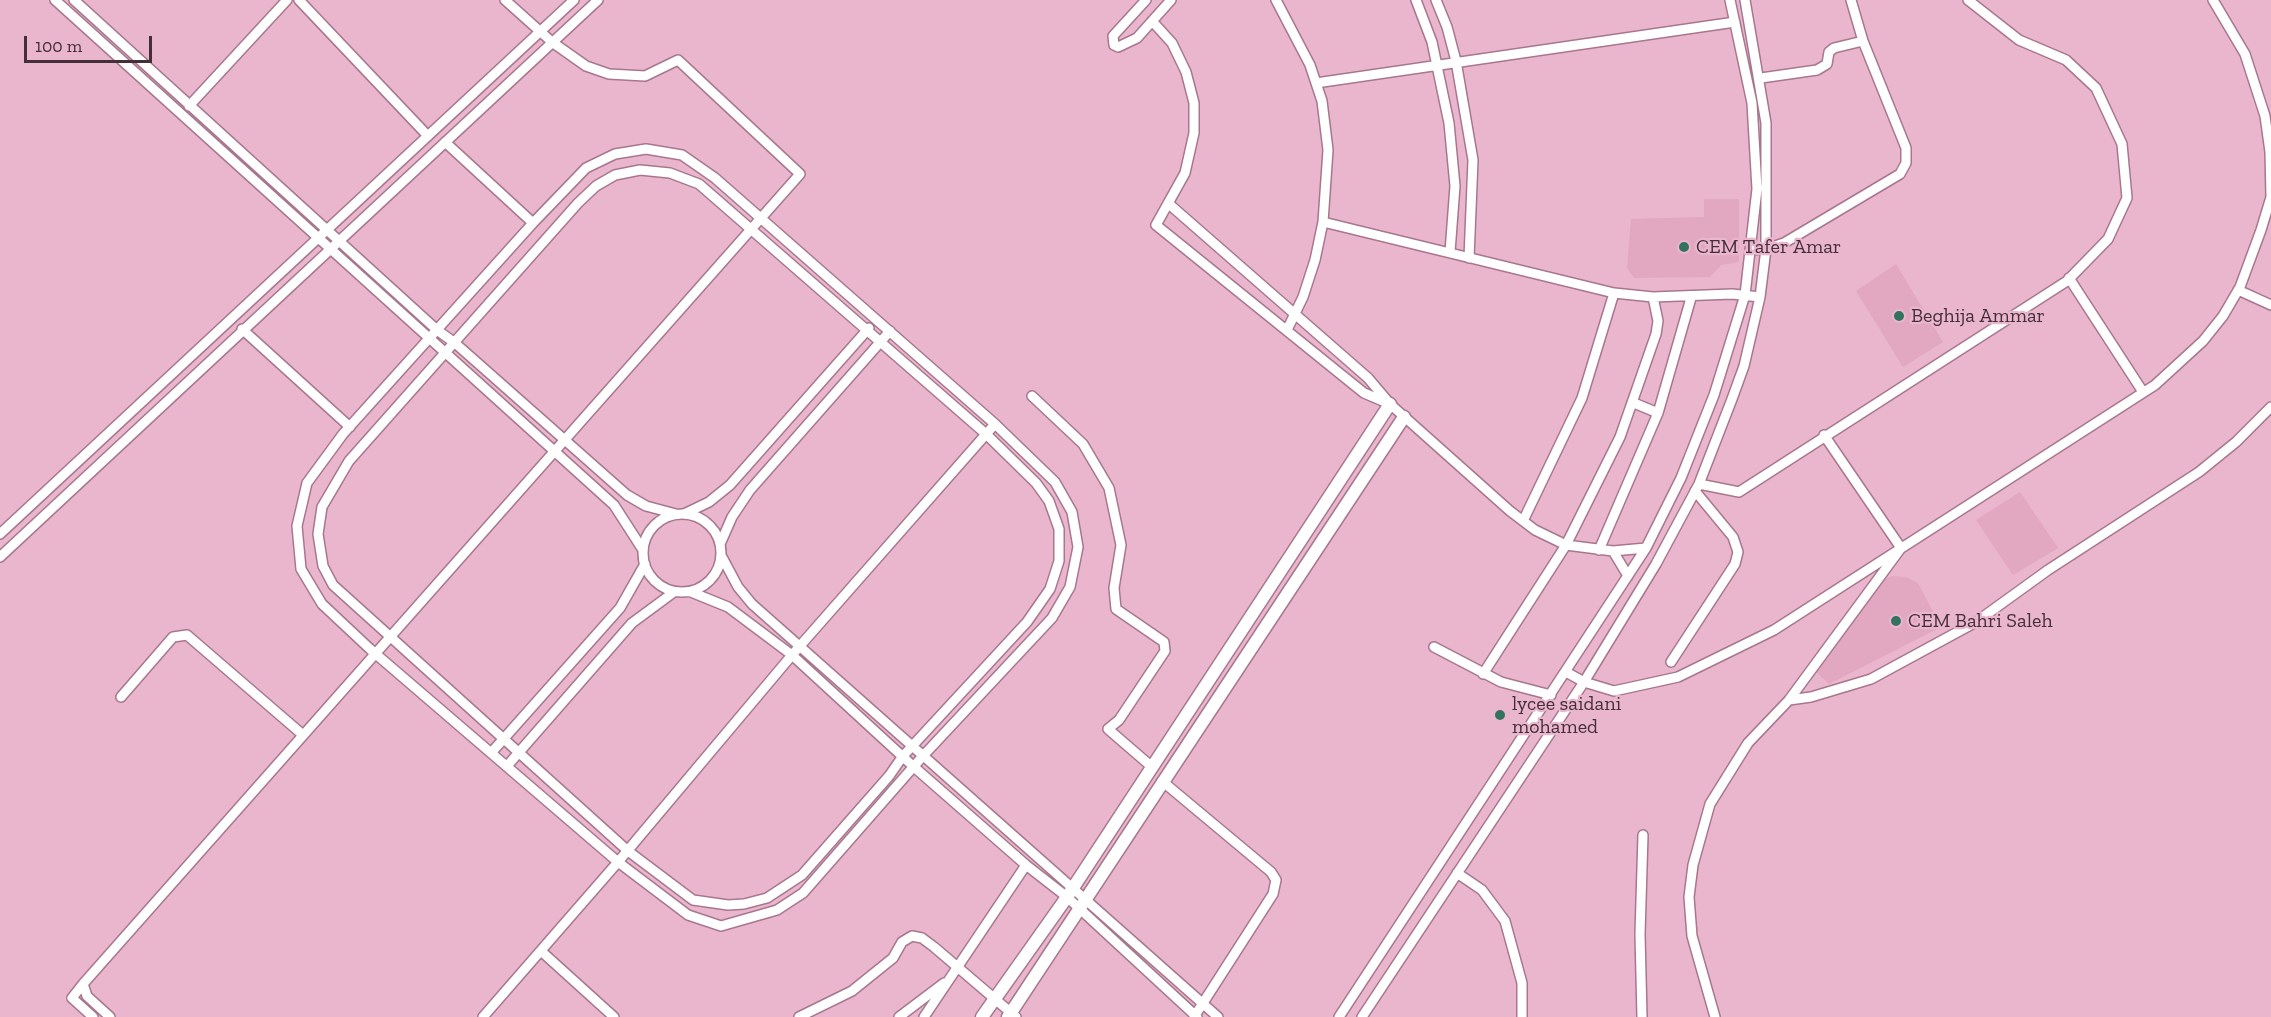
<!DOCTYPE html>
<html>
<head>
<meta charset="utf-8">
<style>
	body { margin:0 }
	#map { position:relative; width:2271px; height:1017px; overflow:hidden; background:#eab6cd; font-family:"Zilla Slab",serif }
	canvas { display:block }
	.scale { position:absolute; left:24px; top:36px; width:128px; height:27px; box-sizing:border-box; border:3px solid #442f38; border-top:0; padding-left:8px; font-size:18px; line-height:21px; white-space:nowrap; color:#442f38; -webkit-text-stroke:4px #eab6cd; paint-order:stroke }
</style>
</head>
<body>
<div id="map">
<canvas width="2271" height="1017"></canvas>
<div class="scale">100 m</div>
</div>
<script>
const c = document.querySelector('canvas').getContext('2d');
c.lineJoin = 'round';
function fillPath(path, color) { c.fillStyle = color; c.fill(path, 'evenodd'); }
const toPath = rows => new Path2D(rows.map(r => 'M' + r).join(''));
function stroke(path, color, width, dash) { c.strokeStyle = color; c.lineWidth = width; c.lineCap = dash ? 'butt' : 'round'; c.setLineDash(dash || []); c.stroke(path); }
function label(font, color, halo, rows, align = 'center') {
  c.font = font + ' "Zilla Slab",serif'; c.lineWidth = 4.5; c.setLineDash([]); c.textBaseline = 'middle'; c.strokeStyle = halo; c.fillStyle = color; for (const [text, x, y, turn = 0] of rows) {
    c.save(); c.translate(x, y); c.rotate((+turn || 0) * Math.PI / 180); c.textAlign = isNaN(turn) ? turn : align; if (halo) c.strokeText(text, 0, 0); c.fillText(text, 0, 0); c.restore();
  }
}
fillPath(toPath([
	[1704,199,1739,199,1739,262,1721,265,1710,277,1634,278,1627,268,1631,219,1704,217],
	[1896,264,1943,342,1903,367,1856,291],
	[2020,492,2058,548,2013,575,1976,520],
	[1892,576,1906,577,1918,583,1941,627,1829,684,1812,668,1879,582]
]), '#e2a7c1');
const minor = toPath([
	[55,0,614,505,643,550],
	[74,0,437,330,455,343,627,495,646,506,676,514],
	[299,0,428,136],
	[1146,0,1113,36,1114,45,1118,47,1137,38,1171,0],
	[1276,0,1310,65,1322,101,1328,150,1323,222,1315,260,1303,297,1287,330],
	[1416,0,1432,42,1449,123,1455,186,1450,252],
	[1436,0,1447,27,1456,61,1473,160,1469,258],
	[1152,21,1172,43,1186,72,1194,103,1194,133,1185,173,1156,225,1364,393,1390,404,1368,378,1169,204],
	[1761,78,1817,70,1827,64,1829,52,1834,48,1863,41,1851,0],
	[1316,83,1735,22],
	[189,106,287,0],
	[445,142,533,223],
	[646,149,682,155,715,178,995,424,1055,482,1072,512,1078,547,1070,587,1052,618,922,757,803,893,777,910,721,926,688,915,618,862,370,649,322,604,301,569,297,526,307,483,343,434,533,223,586,168,615,154,646,149],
	[640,170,670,173,699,184,986,434,1036,483,1049,501,1059,529,1059,561,1050,589,1027,622,903,756,889,776,802,875,767,898,744,904,728,905,693,900,628,851,333,585,323,566,318,534,322,507,349,461,578,203,596,186,615,175,640,170],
	[1323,222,1614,293,1653,297,1732,294,1760,297],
	[1751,250,1766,249,1784,243,1900,174,1906,163,1906,148,1863,41],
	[2069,278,2143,392],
	[2238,290,2271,305],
	[242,329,350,427],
	[1032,396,1083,444,1109,488,1121,545,1114,588,1116,609,1164,642,1165,651,1119,720,1108,729,1152,767],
	[1634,403,1658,413],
	[1390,404,1510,511,1535,530,1566,545,1613,551],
	[1699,484,1739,492,2067,281,2108,239,2127,198,2122,144,2096,88,2066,60,2019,40,1968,0],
	'643 553a39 39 0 1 1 78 0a39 39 0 1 1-78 0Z',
	[684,514,709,502,730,485,869,328],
	[1523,521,1582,398,1614,293],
	[0,534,574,0],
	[721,542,732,517,750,490,890,331],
	[1599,550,1658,413,1691,298],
	[0,557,598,0],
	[722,557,738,587,752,604,1218,1017],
	[1628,576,1613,551,1646,548],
	[691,592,728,607,792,655,914,767,1026,865,1067,897,1197,1017],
	[1434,647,1501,682,1551,695],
	[1671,662,1735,564,1738,552,1733,537,1695,491],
	[1566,672,1584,682,1614,691,1678,677,1774,630,2155,385,2203,341,2223,316,2240,287,2261,230,2271,197,2270,152,2265,116,2245,54,2213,0],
	[1483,674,1566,545,1620,437,1656,334,1658,321,1653,297],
	[121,697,173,637,187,635,303,735],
	[1789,700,1811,697,1871,679,1976,622,2048,570,2199,472,2236,442,2271,407],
	[491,753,620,608,645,564],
	[507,766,632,623,674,592],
	[1162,781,1271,872,1276,880,1273,894,1194,1017],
	[1457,873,1482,890,1505,921,1522,983,1522,1017],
	[541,951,614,1017],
	[83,984,87,996,110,1017],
	[93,1017,72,998,83,984,800,174,678,60,645,76,609,74,586,66,552,42,505,0],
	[483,1017,618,862,792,655,995,424],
	[799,1017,852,991,893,958,902,942,912,936,922,938,934,947,1016,1017],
	[899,1017,944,983],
	[924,1017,1026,865],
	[1339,1017,1646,548,1681,478,1714,395,1745,295,1757,189,1752,103,1730,0],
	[1362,1017,1584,682,1656,564,1699,484,1732,399,1744,366,1760,297,1766,249,1766,123,1745,0],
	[1642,1017,1640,934,1643,835],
	[1715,1017,1692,936,1689,897,1693,865,1710,804,1748,743,1789,700,1901,548,1824,435]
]);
const tertiary = toPath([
	[982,1017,1067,897,1390,404],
	[1008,1017,1404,417]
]);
stroke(minor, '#a8778d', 12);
stroke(tertiary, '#a8778d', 15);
stroke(minor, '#fff', 9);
stroke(tertiary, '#fff', 12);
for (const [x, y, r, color] of [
	[1684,247,6,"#33725f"],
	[1899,316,6,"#33725f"],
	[1896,621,6,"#33725f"],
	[1500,715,6,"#33725f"]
]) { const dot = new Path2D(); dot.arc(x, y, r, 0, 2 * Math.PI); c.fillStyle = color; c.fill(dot); stroke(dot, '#eab6cd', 2); }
label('20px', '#442f38', '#eab6cd', [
	["CEM Tafer Amar",1696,247],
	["Beghija Ammar",1911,316],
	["CEM Bahri Saleh",1908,621],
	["lycee saidani",1512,704],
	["mohamed",1512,727]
], 'left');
</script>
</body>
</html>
